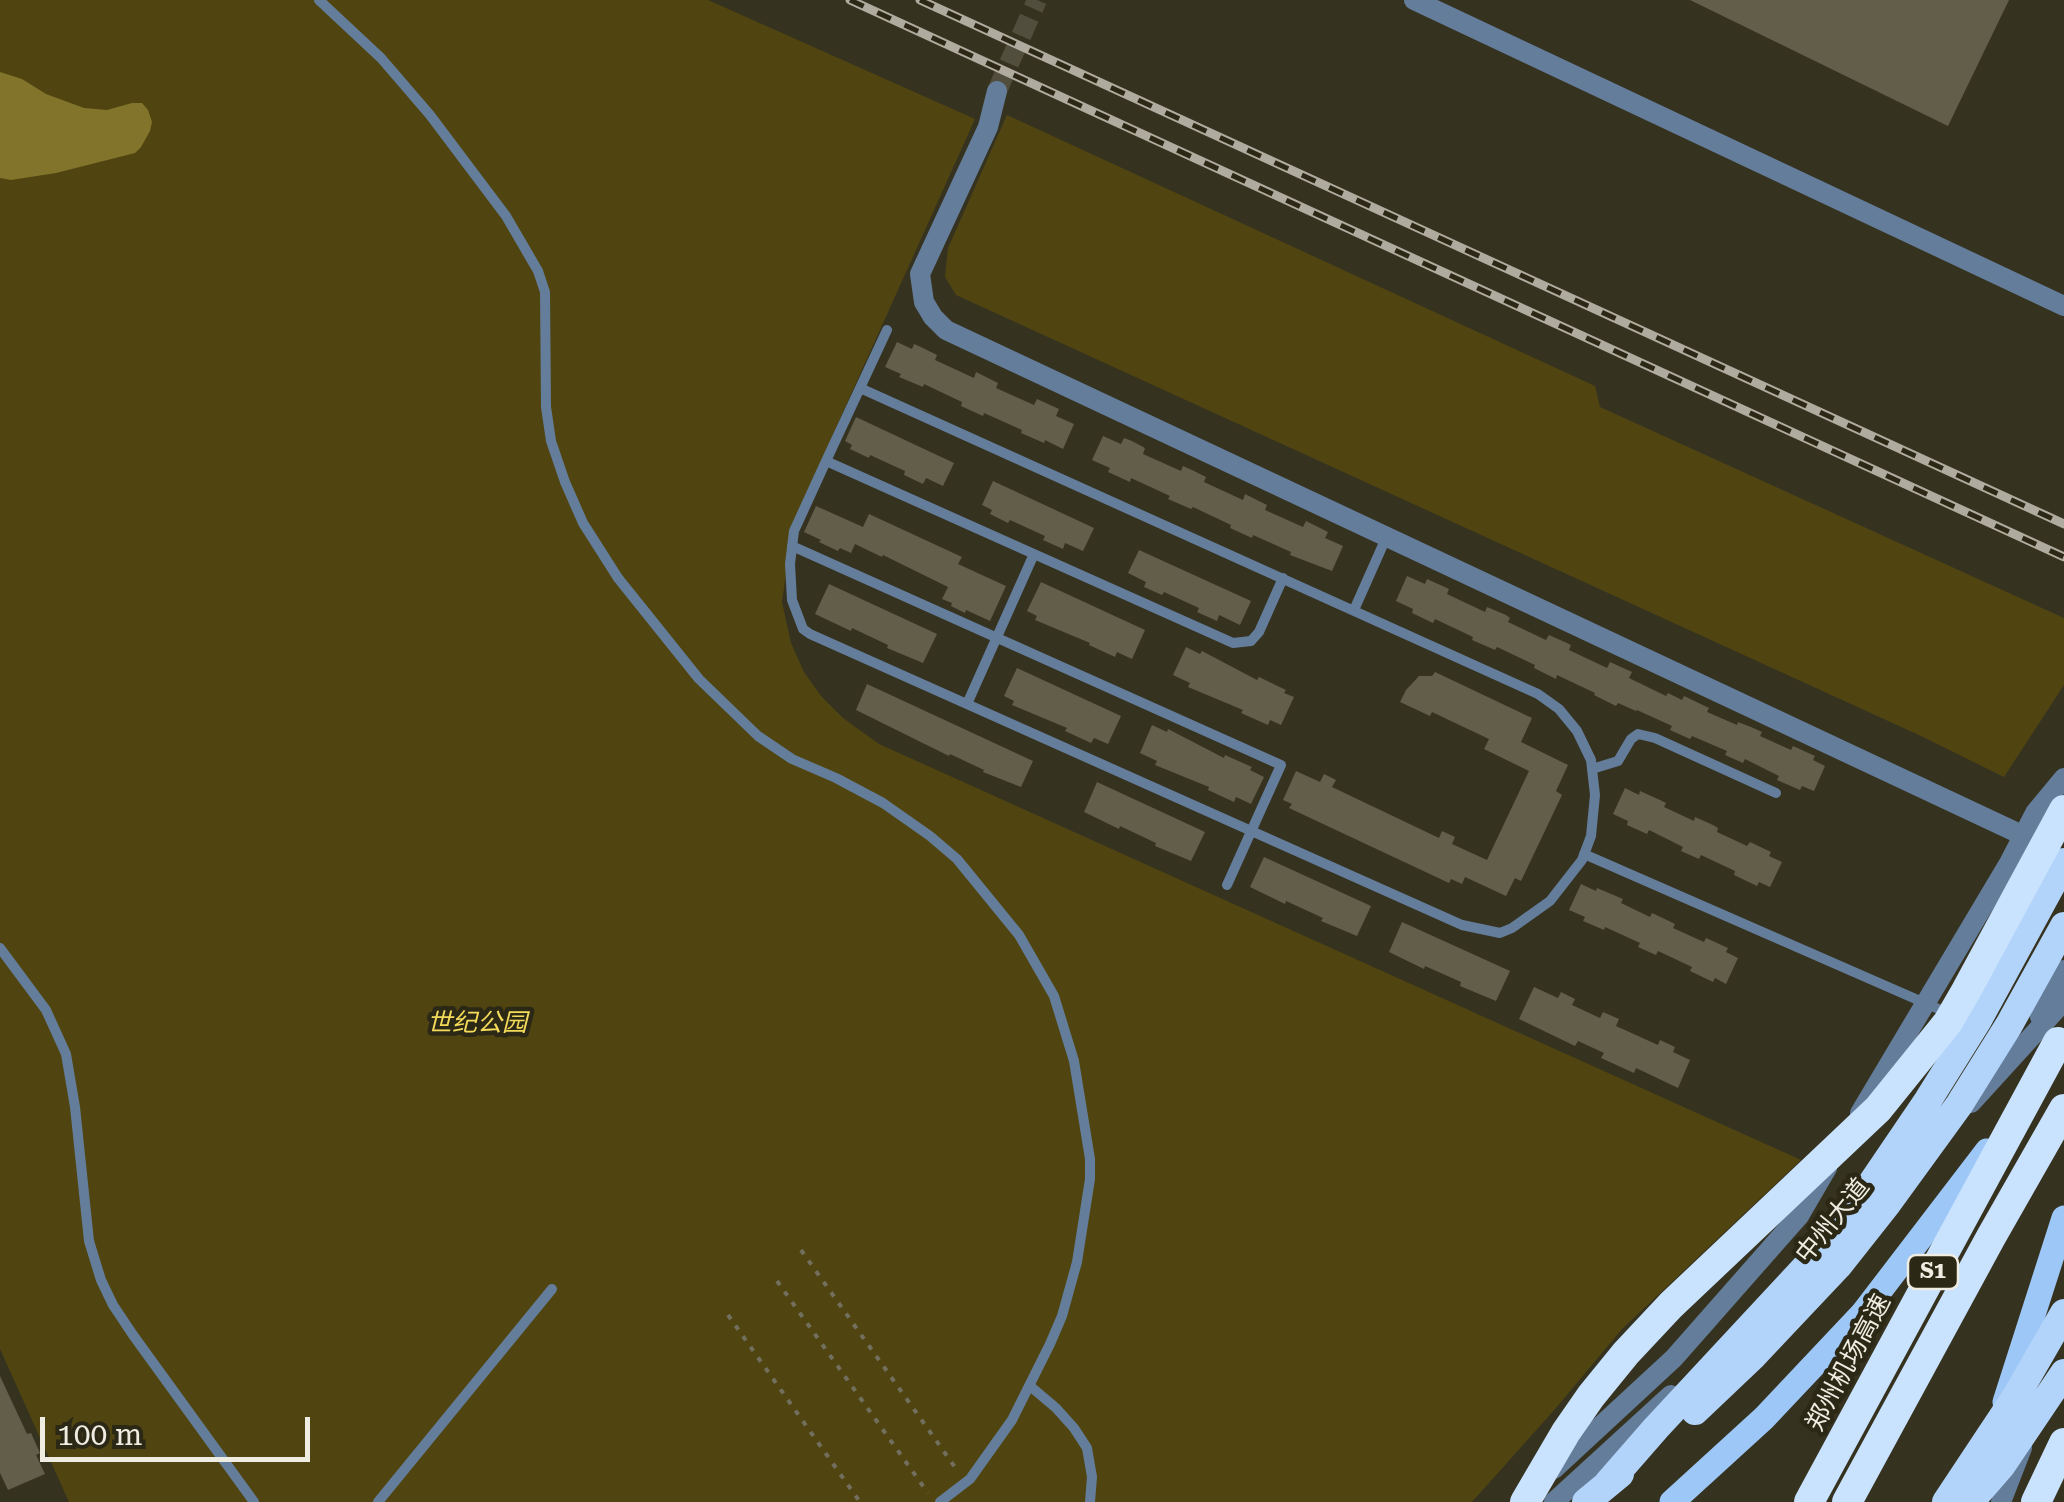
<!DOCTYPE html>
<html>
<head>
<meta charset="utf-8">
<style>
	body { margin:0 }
	#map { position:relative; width:2064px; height:1502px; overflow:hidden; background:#363220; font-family:"Roboto Serif",serif }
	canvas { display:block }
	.scale { position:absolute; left:40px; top:1417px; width:270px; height:45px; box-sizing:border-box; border:5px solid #efece1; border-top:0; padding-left:12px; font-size:30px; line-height:35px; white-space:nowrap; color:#efece1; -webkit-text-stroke:8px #2c2816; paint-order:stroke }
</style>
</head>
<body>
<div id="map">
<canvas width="2064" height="1502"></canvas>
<div class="scale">100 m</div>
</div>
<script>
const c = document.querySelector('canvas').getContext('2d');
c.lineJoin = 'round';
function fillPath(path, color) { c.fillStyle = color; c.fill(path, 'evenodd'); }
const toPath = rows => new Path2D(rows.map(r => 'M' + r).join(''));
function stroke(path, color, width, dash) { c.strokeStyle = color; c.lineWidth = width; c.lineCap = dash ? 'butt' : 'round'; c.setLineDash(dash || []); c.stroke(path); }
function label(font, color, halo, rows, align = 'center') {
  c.font = font + ' "Roboto Serif","Noto Sans SC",serif'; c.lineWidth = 9; c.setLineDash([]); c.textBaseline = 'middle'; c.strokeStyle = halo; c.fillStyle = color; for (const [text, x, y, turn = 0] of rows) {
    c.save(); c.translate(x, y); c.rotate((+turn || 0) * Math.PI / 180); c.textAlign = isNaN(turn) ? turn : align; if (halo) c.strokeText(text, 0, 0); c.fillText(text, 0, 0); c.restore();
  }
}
fillPath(toPath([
	[0,0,708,0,975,119,793,523,782,602,791,643,804,672,821,696,843,718,879,744,1801,1160,1622,1329,1556,1408,1472,1502,69,1502,0,1349],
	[1007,115,1595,386,1600,407,2064,618,2064,685,2004,777,1921,736,956,295,945,277,948,248]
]), '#504510');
fillPath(toPath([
	[0,72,22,79,46,94,84,108,107,110,132,103,142,103,148,110,152,122,150,131,141,147,135,153,56,173,11,180,0,178]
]), '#83742b');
fillPath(toPath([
	[1690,0,2009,0,1948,126],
	[897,342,912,349,914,344,923,348,937,355,935,360,974,378,976,372,998,383,996,388,1034,405,1037,399,1059,409,1056,416,1074,424,1063,449,1045,440,1044,443,1021,433,1022,430,984,413,983,416,961,406,962,402,924,384,923,387,899,377,901,374,885,367],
	[856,417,954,463,943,486,926,478,923,484,904,475,905,471,870,455,869,458,850,449,852,445,845,441],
	[1103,436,1121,444,1124,438,1132,441,1145,448,1143,454,1181,471,1183,466,1192,470,1206,477,1204,482,1243,500,1245,494,1267,505,1265,510,1303,527,1306,521,1328,532,1325,538,1343,546,1332,571,1290,555,1291,552,1253,535,1252,538,1230,528,1231,525,1193,507,1191,509,1168,499,1170,496,1131,478,1130,482,1108,472,1110,468,1092,460],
	[993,481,1094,528,1083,551,1065,543,1063,549,1043,540,1045,536,1010,520,1008,523,990,514,992,510,982,505],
	[816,506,863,527,869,514,962,557,958,564,1006,586,990,621,966,610,965,613,951,606,952,603,942,599,948,587,883,555,882,557,855,544,851,553,840,548,838,551,819,542,821,540,804,532],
	[1139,550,1251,601,1240,625,1219,615,1217,621,1197,612,1199,608,1164,592,1162,595,1144,587,1146,582,1128,573],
	[1407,576,1425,584,1427,579,1449,589,1447,594,1485,612,1487,607,1506,615,1510,618,1508,622,1546,640,1549,635,1567,643,1571,645,1569,650,1607,668,1610,662,1632,672,1629,678,1666,696,1668,693,1682,700,1684,696,1709,708,1707,712,1737,725,1738,722,1751,727,1762,732,1760,736,1791,750,1793,746,1815,756,1813,760,1825,766,1814,791,1802,786,1800,790,1777,780,1779,776,1745,759,1743,763,1725,755,1727,751,1692,736,1690,739,1670,730,1672,726,1637,710,1636,711,1618,703,1616,706,1594,695,1595,693,1557,675,1556,679,1534,668,1535,665,1497,647,1495,650,1472,640,1473,637,1435,619,1433,623,1412,613,1413,609,1396,601],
	[1041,582,1145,630,1132,659,1117,652,1115,657,1089,645,1090,643,1035,620,1037,616,1027,611],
	[829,584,937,634,923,663,887,648,888,645,852,628,851,631,815,614],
	[1186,647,1200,654,1202,651,1257,680,1259,677,1286,690,1284,693,1294,697,1281,725,1270,720,1268,725,1241,713,1243,710,1188,687,1190,683,1173,675],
	[1017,668,1121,716,1108,744,1094,738,1091,743,1065,731,1067,728,1012,705,1014,701,1004,696],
	[1435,672,1532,718,1521,742,1568,765,1556,791,1562,795,1521,881,1515,878,1506,896,1465,877,1462,884,1451,879,1449,883,1289,808,1292,804,1283,800,1296,771,1320,782,1324,774,1336,780,1332,787,1439,838,1442,831,1455,837,1452,844,1487,860,1529,771,1484,749,1489,739,1432,712,1430,716,1400,702,1406,690,1419,676,1432,676],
	[867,684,1033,761,1021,787,983,772,984,770,950,754,949,756,856,710],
	[1152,725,1167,732,1168,729,1224,758,1225,755,1252,767,1250,770,1264,777,1251,804,1236,797,1234,802,1208,790,1209,787,1155,765,1157,761,1140,753],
	[1097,782,1205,832,1191,861,1155,846,1156,843,1120,826,1119,829,1084,812],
	[1625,788,1639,795,1640,791,1660,800,1666,803,1664,807,1694,821,1695,817,1713,825,1718,828,1717,832,1747,846,1750,842,1771,852,1769,856,1782,862,1770,887,1759,882,1757,886,1734,875,1735,871,1701,855,1699,859,1681,851,1683,847,1649,830,1647,834,1627,825,1628,821,1613,814],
	[1264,857,1371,906,1357,936,1321,921,1323,918,1286,901,1285,904,1250,887],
	[1581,884,1596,891,1597,888,1623,899,1621,903,1650,917,1652,913,1669,921,1675,924,1673,928,1704,942,1706,938,1728,948,1726,952,1738,958,1726,984,1715,978,1713,982,1690,971,1692,967,1658,951,1656,955,1638,947,1640,943,1605,927,1604,930,1583,921,1585,917,1569,910],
	[1402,922,1510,971,1496,1001,1460,986,1461,982,1425,966,1424,969,1389,952],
	[1534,987,1558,998,1561,992,1575,999,1572,1005,1600,1018,1603,1012,1619,1019,1616,1026,1658,1045,1660,1040,1675,1047,1673,1052,1690,1060,1678,1088,1636,1068,1634,1073,1601,1058,1604,1053,1578,1041,1575,1046,1519,1019],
	[0,1376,27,1434,31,1433,40,1453,36,1455,45,1474,8,1490,0,1473]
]), '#625e4a');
stroke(toPath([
	[997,91,1037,0]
]), '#524e3d', 20, [20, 10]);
stroke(toPath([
	[801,1250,957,1470],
	[777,1281,928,1493],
	[728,1315,860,1502]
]), '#726f5f', 4, [5, 8]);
stroke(toPath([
	[319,0,381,58,430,115,506,216,538,271,545,292,546,407,551,441,565,482,583,523,618,578,699,679,758,736,792,759,836,778,883,803,930,836,957,859,1019,935,1054,996,1074,1061,1090,1159,1090,1179,1077,1262,1062,1316,1050,1344,1012,1420,970,1479,940,1502],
	[860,388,1538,694,1559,709,1577,731,1591,760,1595,795,1591,836,1582,860,1550,901,1512,928,1500,933,1462,925,810,634,803,629,792,600,790,564,794,531,826,461,860,388,887,330],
	[826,461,1233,643,1251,641,1259,632,1283,578],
	[792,546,1281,765,1227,885],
	[1354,610,1386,538],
	[967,704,1034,554],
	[1592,769,1618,761,1631,739,1638,734,1655,738,1776,793],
	[1584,854,1950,1014],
	[0,948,46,1010,66,1054,75,1107,89,1241,101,1280,113,1305,133,1335,254,1502],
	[1030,1386,1056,1408,1074,1428,1087,1448,1092,1477,1090,1502],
	[378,1502,552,1289]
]), '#647d9a', 10);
stroke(toPath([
	[1414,0,2064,306],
	[997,91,988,127,920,274,924,302,933,317,946,330,2037,842]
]), '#647d9a', 20);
stroke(toPath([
	[2040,1017,2064,970],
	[1971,1103,2064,1001],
	[1554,1469,1674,1358,1799,1216],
	[1554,1502,1671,1395],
	[2001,1502,2022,1448]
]), '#647d9a', 20);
stroke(toPath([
	[2005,1402,2064,1218],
	[1672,1502,1764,1418,1863,1313,1987,1151]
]), '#9dc7f6', 25);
stroke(toPath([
	[1809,1502,2058,1042],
	[1847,1502,1991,1237,2064,1109],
	[2036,1502,2064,1443]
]), '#c9e2fe', 30);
const rail = toPath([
	[850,0,2064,557],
	[920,0,2064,524]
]);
stroke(rail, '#afab9e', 9);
stroke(rail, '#2c2816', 5, [15]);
stroke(toPath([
	[1860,1113,2009,863,2035,813,2064,778],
	[1799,1216,1827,1168]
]), '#647d9a', 20);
stroke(toPath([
	[1695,1411,1754,1355,1838,1266,1887,1204,1959,1105,2009,1025,2064,926],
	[1608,1483,1656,1428,1815,1257,1852,1212,1928,1100,1978,1020,2064,862],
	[1586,1502,1620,1474],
	[1946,1502,2015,1398,2064,1313],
	[1970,1502,2002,1465,2064,1373]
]), '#b3d4fa', 28);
stroke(toPath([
	[1525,1502,1566,1432,1591,1396,1626,1353,1671,1305,1878,1109,1924,1052,1948,1022,1966,991,2064,810]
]), '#c9e2fe', 30);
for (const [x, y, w] of [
	[1933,1272,50]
]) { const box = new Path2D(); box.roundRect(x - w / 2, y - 17, w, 34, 8); c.fillStyle = '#2c2816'; c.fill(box); stroke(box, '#efece1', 2.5); }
label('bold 22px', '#efece1', null, [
	["S1",1933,1272]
]);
label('italic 25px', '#f3da5a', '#2c2816', [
	["世纪公园",477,1024]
]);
label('25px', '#efece1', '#2c2816', [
	["中州大道",1833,1221,-51],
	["郑州机场高速",1849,1363,-62]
]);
</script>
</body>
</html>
